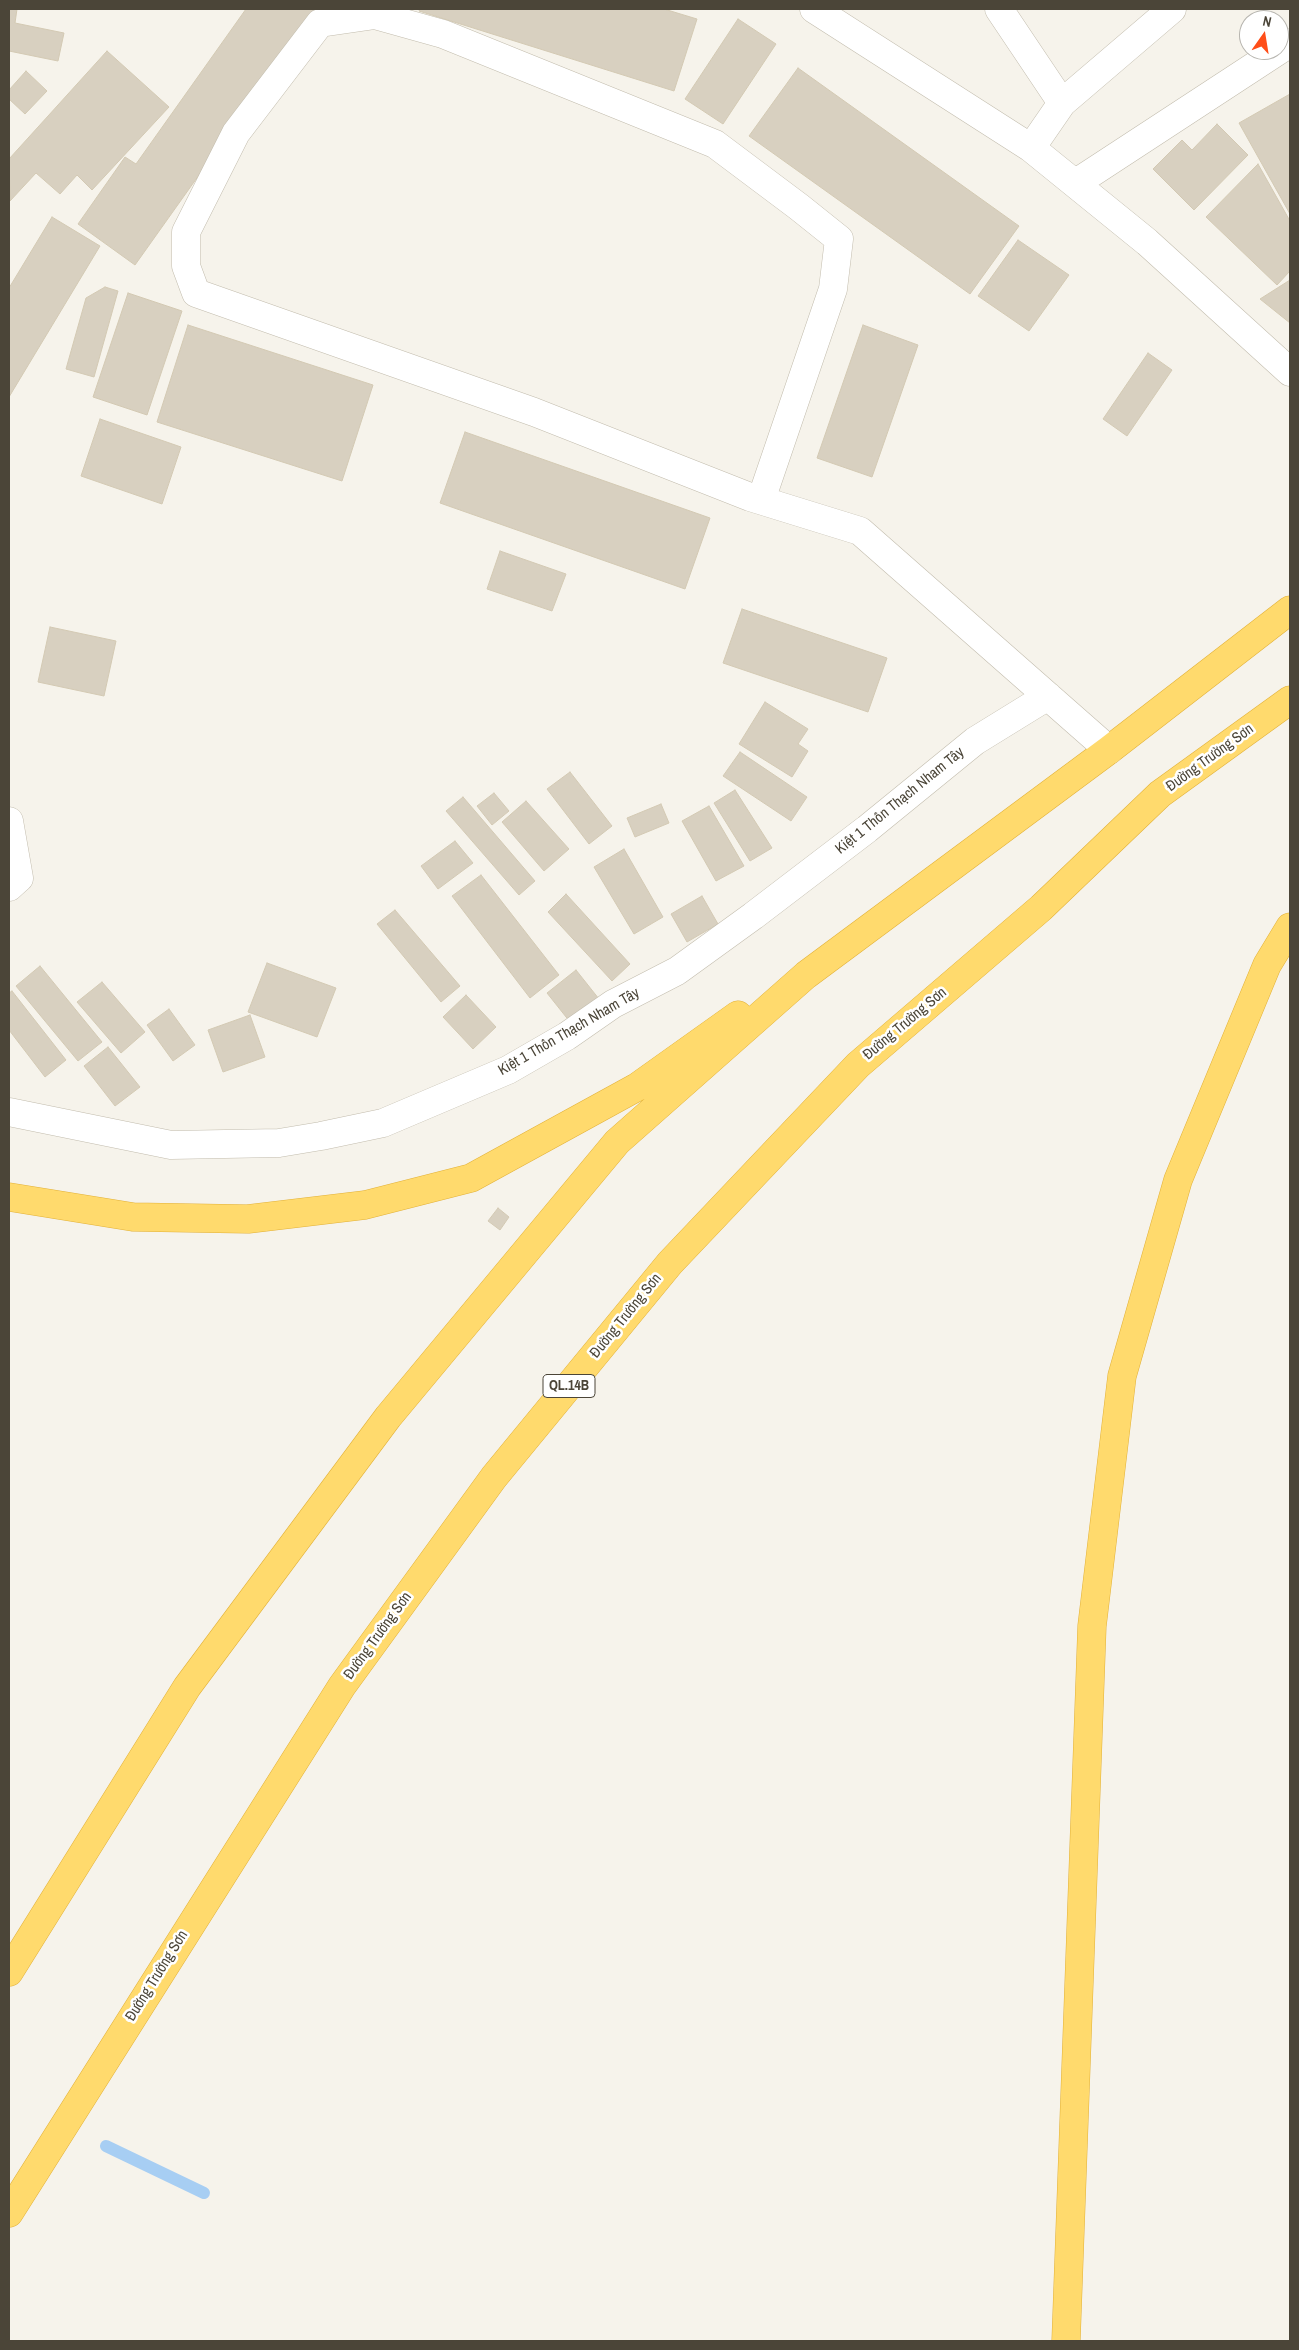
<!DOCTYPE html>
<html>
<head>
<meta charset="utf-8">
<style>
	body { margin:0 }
	#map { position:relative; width:1299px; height:2350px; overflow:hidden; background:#f6f3eb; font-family:"Archivo Narrow",sans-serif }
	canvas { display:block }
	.frame { position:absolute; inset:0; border:10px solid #4b4538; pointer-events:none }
	.north { position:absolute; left:1239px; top:10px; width:50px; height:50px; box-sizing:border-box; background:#fff; border:1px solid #b7b5af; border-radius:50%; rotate:13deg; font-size:14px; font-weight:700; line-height:20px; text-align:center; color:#4b4538 }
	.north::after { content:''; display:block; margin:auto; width:18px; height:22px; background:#ff4e19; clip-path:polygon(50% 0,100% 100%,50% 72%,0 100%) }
</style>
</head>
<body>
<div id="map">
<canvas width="1299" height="2350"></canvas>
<div class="frame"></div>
<div class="north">N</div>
</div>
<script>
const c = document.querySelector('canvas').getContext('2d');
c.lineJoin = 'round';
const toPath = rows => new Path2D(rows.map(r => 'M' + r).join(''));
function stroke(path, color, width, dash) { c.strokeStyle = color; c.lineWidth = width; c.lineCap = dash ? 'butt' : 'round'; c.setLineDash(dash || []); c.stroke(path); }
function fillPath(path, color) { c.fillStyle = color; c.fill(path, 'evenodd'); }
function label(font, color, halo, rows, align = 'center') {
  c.font = font + ' "Archivo Narrow",sans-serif'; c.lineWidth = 5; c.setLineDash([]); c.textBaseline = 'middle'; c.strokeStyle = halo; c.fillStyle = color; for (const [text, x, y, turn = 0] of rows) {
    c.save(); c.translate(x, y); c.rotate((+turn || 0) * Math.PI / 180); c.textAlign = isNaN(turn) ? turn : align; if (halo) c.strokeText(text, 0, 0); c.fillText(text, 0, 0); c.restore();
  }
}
stroke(toPath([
	[106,2146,204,2193]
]), '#a7cef3', 12);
const building = toPath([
	[9,9,17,9,15,23,64,33,58,61,9,51,9,9],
	[246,9,317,9,135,265,78,224,125,157,136,164,246,9],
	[420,9,664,9,697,19,674,91,419,11,420,9],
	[738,19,776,44,723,124,685,99,738,19],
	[107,51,169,107,92,190,77,175,60,194,36,173,10,201,9,159,107,51],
	[798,68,1019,226,970,294,749,136,798,68],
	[26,71,47,91,25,114,9,99,9,90,26,71],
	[1290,94,1290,214,1239,123,1290,94],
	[1217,124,1248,155,1194,210,1153,169,1182,140,1192,150,1217,124],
	[1258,164,1290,221,1290,271,1277,285,1206,217,1258,164],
	[52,217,100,246,9,397,9,288,52,217],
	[1018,240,1069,275,1029,331,978,296,1018,240],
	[1290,280,1290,323,1260,299,1290,280],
	[105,287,118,291,94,377,66,369,86,298,105,287],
	[128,293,182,311,147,415,93,397,128,293],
	[188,325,373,385,342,481,157,422,188,325],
	[863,325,918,345,872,477,817,458,863,325],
	[1148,353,1172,370,1127,436,1103,419,1148,353],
	[100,419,181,447,162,504,81,476,100,419],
	[465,432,710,518,685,589,440,503,465,432],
	[500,551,566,574,552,611,487,589,500,551],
	[742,609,887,658,868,712,723,663,742,609],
	[50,627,116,641,104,696,38,682,50,627],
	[765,702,808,729,798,744,808,751,792,777,739,744,765,702],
	[740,752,807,797,791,821,723,776,740,752],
	[570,772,612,826,589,844,547,789,570,772],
	[735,790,772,848,750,861,714,803,735,790],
	[494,793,509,811,492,825,477,806,494,793],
	[463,797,535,881,519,895,446,811,463,797],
	[526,801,569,849,544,871,502,822,526,801],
	[661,804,669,823,635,837,627,818,661,804],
	[709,806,744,866,716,881,682,821,709,806],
	[455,841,473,863,438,889,421,866,455,841],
	[624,849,663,917,634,934,594,867,624,849],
	[481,875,559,975,530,998,452,896,481,875],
	[566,894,630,964,612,981,548,912,566,894],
	[702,896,718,924,687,942,671,914,702,896],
	[395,910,460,986,441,1002,377,924,395,910],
	[267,963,336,988,317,1037,248,1012,267,963],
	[40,966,102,1042,78,1061,16,986,40,966],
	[576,970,603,1004,574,1027,547,993,576,970],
	[102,982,145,1032,121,1053,77,1002,102,982],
	[12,991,66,1060,45,1077,9,1030,9,993,12,991],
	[466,995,496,1027,473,1049,443,1017,466,995],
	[169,1009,195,1045,173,1061,147,1025,169,1009],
	[250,1015,265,1057,223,1072,208,1030,250,1015],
	[108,1047,140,1087,115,1106,84,1066,108,1047],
	[498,1208,509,1217,500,1230,488,1221,498,1208]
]);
fillPath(building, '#d8d0c0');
stroke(building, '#d3c9b3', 1);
const minor = toPath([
	[814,9,1031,148,1147,242,1290,372],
	[999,9,1062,103],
	[1031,148,1062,103,1172,9],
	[1076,183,1290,43],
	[761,500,833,289,839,239,799,207,715,144,443,34,375,15,320,23,236,133,186,232,186,266,196,293,534,412,750,497,860,531,1109,750],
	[9,821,19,878,9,887],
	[9,1112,171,1145,279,1143,321,1136,383,1123,508,1070,567,1036,613,1004,677,971,753,916,867,829,975,741,1048,696]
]);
const highway = toPath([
	[9,1197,133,1217,248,1219,365,1205,471,1178,637,1087,738,1015],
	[9,1972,187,1687,388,1417,617,1142,806,975,1109,750,1290,610],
	[9,2213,342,1686,494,1477,670,1263,858,1065,1041,908,1160,794,1290,700],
	[1066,2341,1092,1626,1122,1376,1178,1180,1267,965,1290,927]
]);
stroke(minor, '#c2bcad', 29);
stroke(highway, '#e2b139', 29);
stroke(minor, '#fff', 28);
stroke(highway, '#ffda6d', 28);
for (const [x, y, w] of [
	[569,1386,52]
]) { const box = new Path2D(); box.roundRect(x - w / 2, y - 11.5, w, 23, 4); c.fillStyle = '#fff'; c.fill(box); stroke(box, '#4b4538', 1); }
label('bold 14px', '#4b4538', null, [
	["QL.14B",569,1386]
]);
label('15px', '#4b4538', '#fff', [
	["Đường Trường Sơn",1210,758,-36],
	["Kiệt 1 Thôn Thạch Nham Tây",900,801,-39],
	["Đường Trường Sơn",905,1024,-40],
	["Kiệt 1 Thôn Thạch Nham Tây",569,1032,-30],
	["Đường Trường Sơn",626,1316,-51],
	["Đường Trường Sơn",378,1636,-54],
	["Đường Trường Sơn",157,1976,-58]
]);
</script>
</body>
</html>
